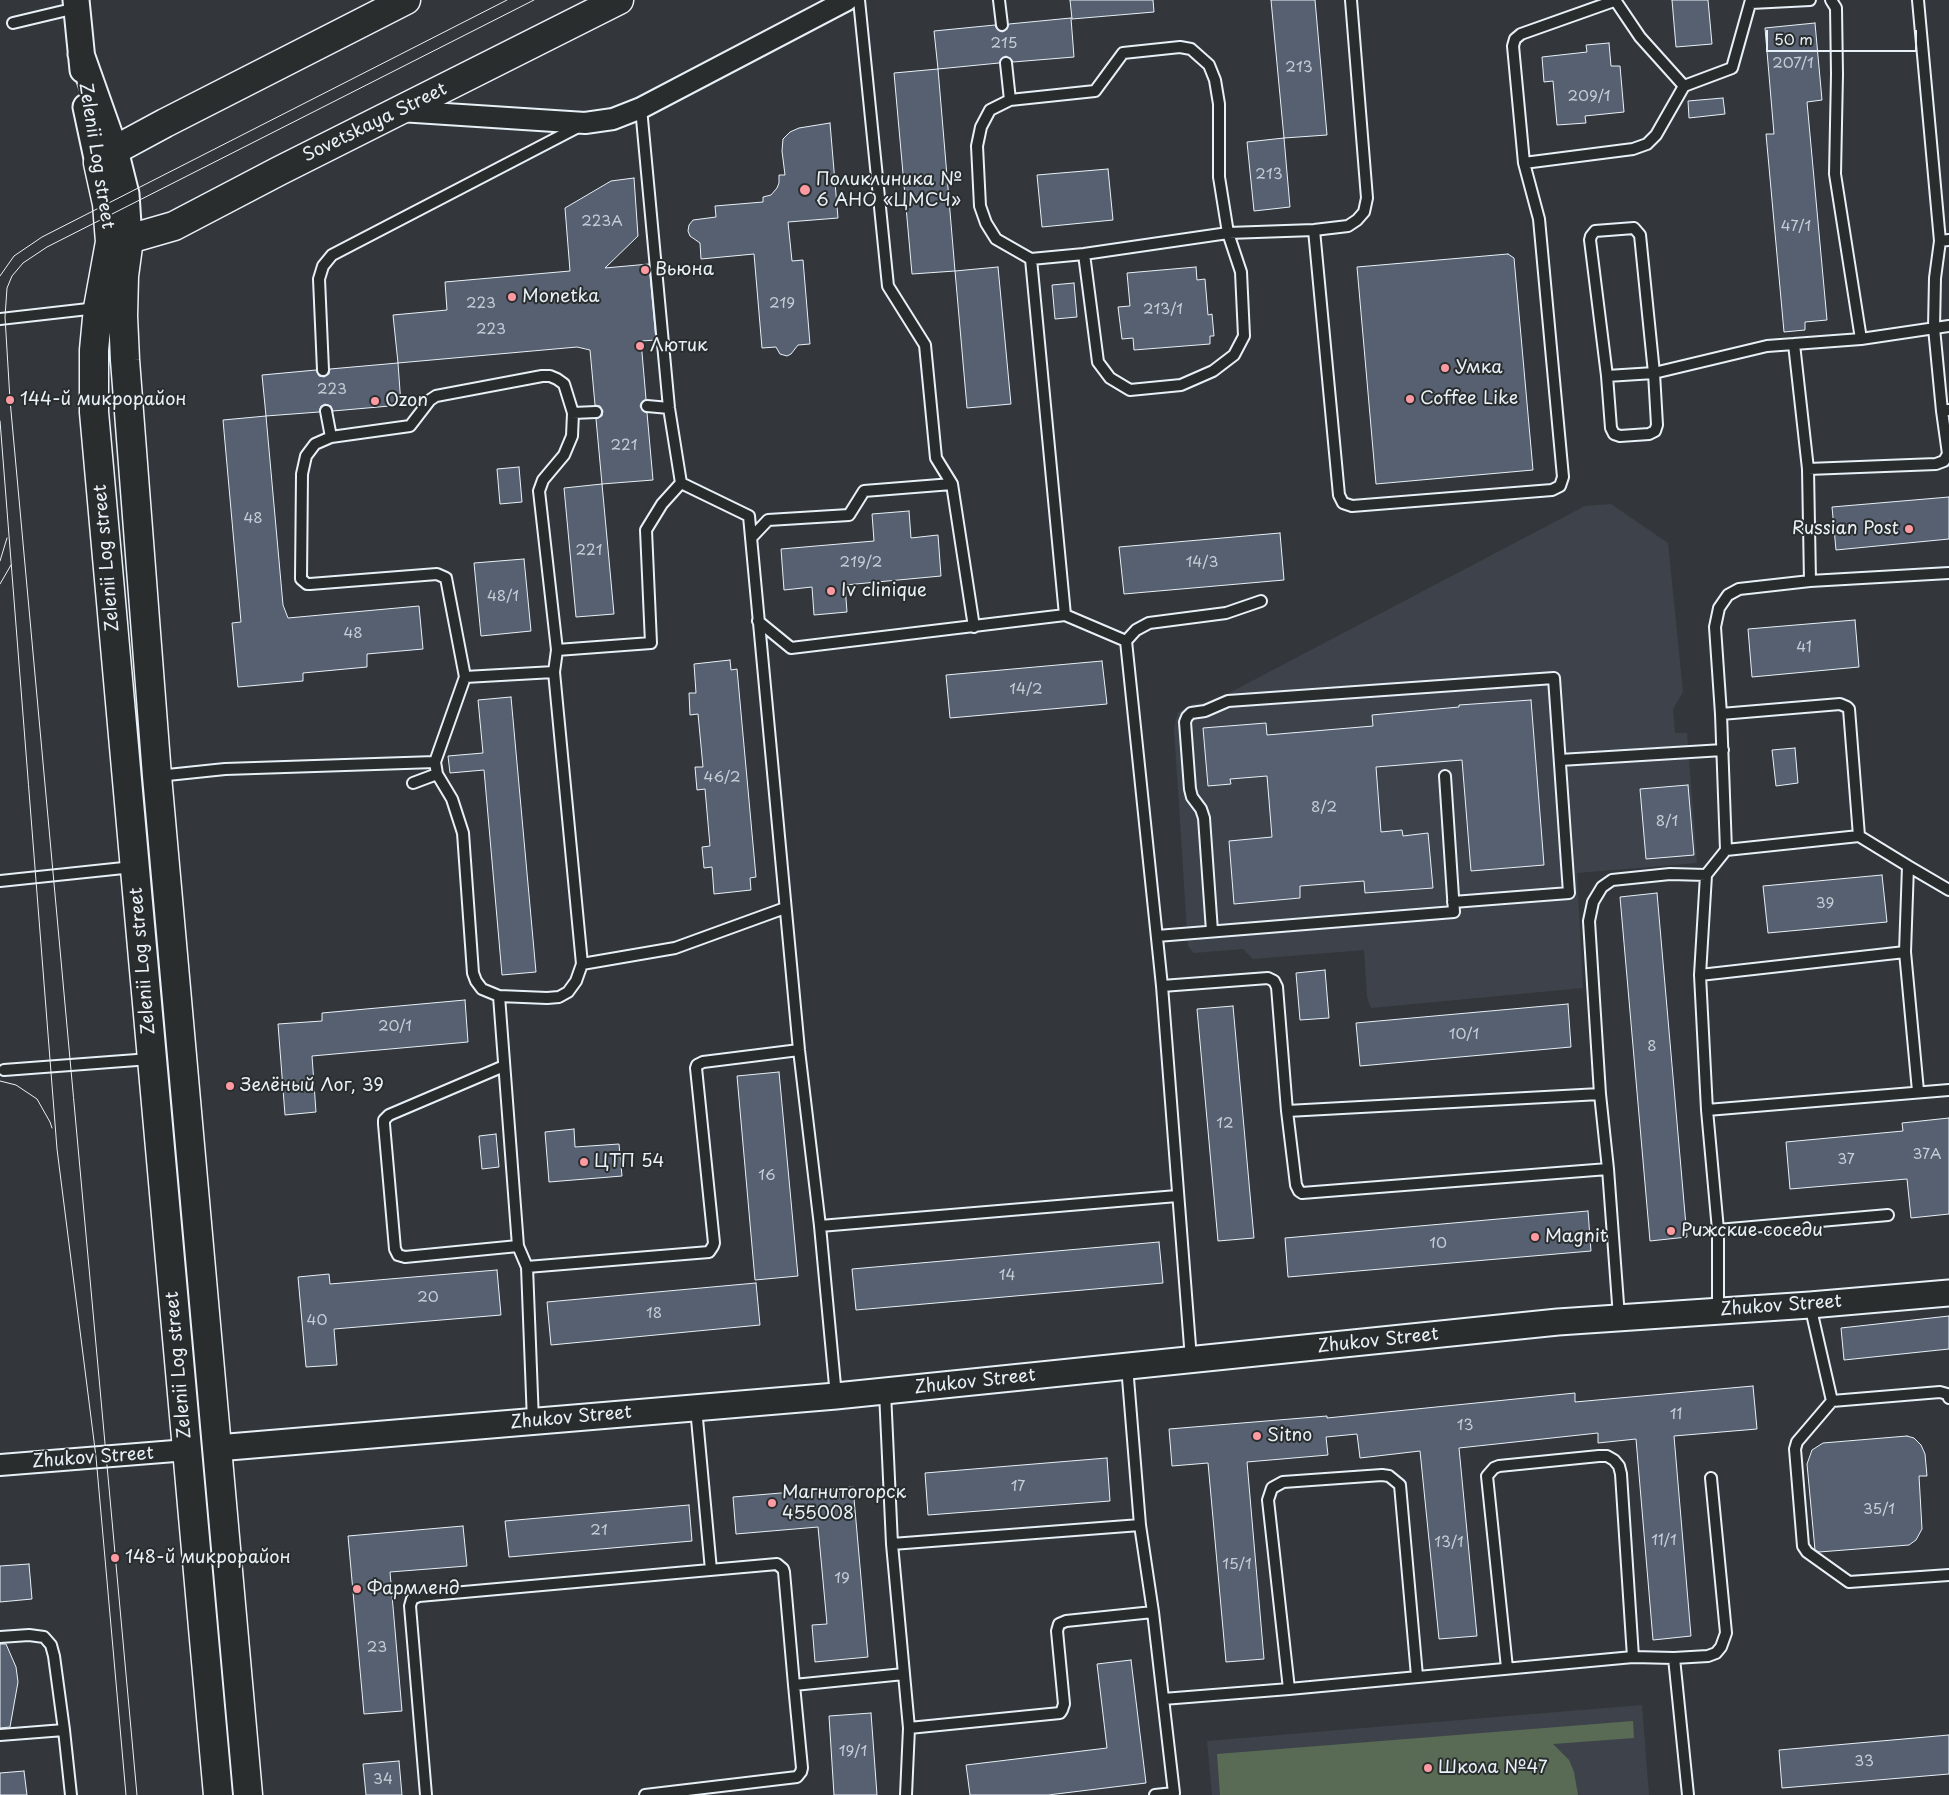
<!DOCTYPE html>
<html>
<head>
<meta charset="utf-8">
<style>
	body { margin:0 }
	#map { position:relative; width:1949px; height:1795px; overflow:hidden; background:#33373b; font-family:"Playpen Sans",sans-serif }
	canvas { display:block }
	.scale { position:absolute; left:1766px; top:30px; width:151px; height:22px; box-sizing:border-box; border:2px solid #e8f1f8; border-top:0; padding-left:6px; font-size:15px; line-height:18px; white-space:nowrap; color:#e8f1f8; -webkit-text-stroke:4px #2a2d2e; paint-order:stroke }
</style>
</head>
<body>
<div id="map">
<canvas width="1949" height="1795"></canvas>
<div class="scale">50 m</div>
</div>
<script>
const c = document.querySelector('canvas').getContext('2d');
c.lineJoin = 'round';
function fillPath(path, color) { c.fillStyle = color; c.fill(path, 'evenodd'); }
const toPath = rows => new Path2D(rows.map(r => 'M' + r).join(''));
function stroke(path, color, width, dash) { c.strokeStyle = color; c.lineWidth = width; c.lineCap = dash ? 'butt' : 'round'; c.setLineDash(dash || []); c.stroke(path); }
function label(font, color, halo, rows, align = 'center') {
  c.font = font + ' "Playpen Sans",sans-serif'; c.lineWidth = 4; c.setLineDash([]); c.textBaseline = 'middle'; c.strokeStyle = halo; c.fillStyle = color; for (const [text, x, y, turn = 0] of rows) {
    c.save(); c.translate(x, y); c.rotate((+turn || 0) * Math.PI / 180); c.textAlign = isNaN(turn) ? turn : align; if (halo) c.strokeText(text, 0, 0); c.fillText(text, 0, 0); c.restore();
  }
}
fillPath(toPath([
	[1611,504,1668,543,1683,692,1673,709,1675,733,1687,733,1697,863,1577,873,1583,988,1371,1008,1367,997,1364,950,1253,959,1243,949,1194,953,1188,946,1174,728,1178,712,1193,704,1212,702,1585,506],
	[1642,1705,1649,1795,1212,1795,1207,1741]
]), '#3e434b');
fillPath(toPath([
	[1633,1721,1634,1738,1553,1744,1569,1760,1574,1772,1578,1795,1220,1795,1217,1754]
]), '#596b55');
const building = toPath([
	[1070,0,1153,0,1154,12,1072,19,1070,0],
	[1271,0,1315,0,1327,135,1284,138,1271,0],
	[1672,0,1708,0,1712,44,1676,47,1672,0],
	[1071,18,1074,57,1013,62,1011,59,1006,56,1002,58,999,63,938,69,934,31,995,25,997,29,1002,32,1006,30,1009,24,1071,18],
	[1815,23,1822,100,1807,102,1827,320,1805,322,1805,330,1784,332,1766,134,1774,134,1765,28,1815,23],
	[1609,43,1611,66,1620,66,1624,112,1585,116,1586,123,1557,125,1553,81,1544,82,1542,57,1587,52,1586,45,1609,43],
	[938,69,955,271,912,274,894,73,938,69],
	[1723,98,1725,114,1689,118,1688,101,1723,98],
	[830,123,838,218,788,222,792,261,803,260,810,344,798,345,791,354,787,356,780,354,776,347,762,348,754,254,701,259,700,243,690,236,688,231,689,225,693,220,716,217,715,206,763,202,763,197,771,195,777,188,779,183,779,175,785,175,782,151,783,139,790,132,799,128,830,123],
	[1284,138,1290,207,1254,211,1247,142,1284,138],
	[1108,169,1113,220,1042,227,1037,175,1108,169],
	[634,178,638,236,605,268,649,264,656,340,641,341,646,399,642,402,640,406,643,411,647,413,653,480,602,484,596,419,602,416,603,411,600,406,595,405,590,350,577,347,398,363,393,315,447,310,445,282,570,271,565,208,611,181,634,178],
	[1508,254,1514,258,1533,470,1376,484,1357,267,1508,254],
	[998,267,1011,404,967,408,955,271,998,267],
	[1196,267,1197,280,1205,279,1208,315,1212,314,1214,336,1210,336,1210,344,1134,350,1133,338,1122,339,1118,307,1130,306,1127,273,1196,267],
	[1074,283,1077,317,1055,319,1052,285,1074,283],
	[398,363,401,405,333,411,331,406,325,404,321,406,319,412,266,416,262,375,316,370,319,376,324,377,329,374,330,369,398,363],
	[266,416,283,605,288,618,419,606,423,649,367,654,367,667,303,673,303,681,238,687,232,623,241,622,223,420,266,416],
	[519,467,522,502,500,504,497,469,519,467],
	[602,484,614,614,576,617,564,488,602,484],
	[1949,497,1949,539,1836,550,1832,507,1949,497],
	[909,511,911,538,938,535,941,576,845,585,847,612,814,615,812,587,784,590,781,549,874,541,872,514,909,511],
	[1280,533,1284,580,1124,594,1119,547,1280,533],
	[524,559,531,631,481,636,474,563,524,559],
	[1855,620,1859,667,1752,677,1748,629,1855,620],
	[730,660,731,670,737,669,756,877,750,878,751,890,714,894,712,867,704,868,702,847,710,846,705,789,697,790,695,767,703,767,698,714,690,715,689,693,696,693,694,664,730,660],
	[1102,661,1107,704,950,718,946,675,1102,661],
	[511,697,536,972,502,975,484,770,450,773,448,756,483,753,478,700,511,697],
	[1531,700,1544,865,1471,871,1462,760,1376,767,1381,832,1402,830,1403,836,1428,833,1433,888,1365,893,1364,881,1300,886,1300,898,1234,904,1229,841,1272,837,1267,776,1230,779,1231,784,1208,786,1203,728,1266,723,1267,735,1373,726,1372,715,1459,707,1459,705,1531,700],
	[1795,748,1798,783,1776,786,1772,750,1795,748],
	[1688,785,1694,855,1646,859,1640,789,1688,785],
	[1882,875,1887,922,1768,933,1763,886,1882,875],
	[1657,893,1687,1237,1650,1241,1620,897,1657,893],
	[1325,970,1329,1018,1300,1020,1296,973,1325,970],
	[465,1000,468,1042,312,1056,316,1112,285,1115,278,1024,322,1021,322,1013,465,1000],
	[1568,1004,1571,1047,1360,1066,1356,1023,1568,1004],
	[1233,1006,1254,1238,1218,1241,1197,1009,1233,1006],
	[779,1072,798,1276,755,1280,737,1076,779,1072],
	[1949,1118,1949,1214,1911,1218,1907,1179,1790,1189,1786,1142,1903,1131,1902,1123,1949,1118],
	[574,1129,575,1147,619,1144,622,1176,549,1182,545,1132,574,1129],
	[496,1134,499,1167,482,1169,479,1136,496,1134],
	[1588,1211,1591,1251,1288,1277,1285,1238,1588,1211],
	[1159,1242,1163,1283,856,1310,852,1269,1159,1242],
	[497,1270,501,1315,334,1329,337,1365,306,1367,298,1277,329,1274,330,1284,497,1270],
	[756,1283,760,1325,551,1345,547,1302,756,1283],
	[1949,1316,1949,1349,1844,1360,1841,1328,1949,1316],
	[1753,1386,1757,1429,1674,1436,1691,1636,1653,1640,1636,1439,1598,1443,1598,1433,1459,1448,1477,1636,1439,1639,1420,1451,1360,1458,1357,1434,1326,1437,1328,1455,1247,1462,1264,1659,1226,1662,1208,1463,1172,1466,1169,1429,1327,1416,1327,1418,1575,1393,1575,1402,1753,1386],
	[1907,1436,1914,1438,1921,1445,1925,1454,1927,1476,1919,1476,1922,1529,1916,1540,1909,1545,1819,1552,1815,1550,1807,1464,1812,1450,1823,1443,1907,1436],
	[1107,1458,1110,1501,928,1515,925,1473,1107,1458],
	[853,1487,868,1657,815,1662,812,1625,827,1624,818,1527,736,1534,733,1497,853,1487],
	[689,1505,692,1541,509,1557,505,1521,689,1505],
	[463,1526,467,1566,390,1572,402,1711,364,1714,348,1536,463,1526],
	[29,1564,32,1599,0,1602,0,1566,29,1564],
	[0,1644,6,1644,16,1667,18,1682,10,1727,0,1728,0,1644],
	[1131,1660,1146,1783,1048,1795,970,1795,966,1765,1107,1748,1097,1664,1131,1660],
	[871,1713,877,1795,834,1795,829,1716,871,1713],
	[1949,1735,1949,1774,1782,1788,1779,1750,1949,1735],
	[399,1761,402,1795,366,1795,363,1764,399,1761],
	[24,1771,27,1795,0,1795,0,1773,24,1771]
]);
fillPath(building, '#566071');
stroke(building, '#e8f1f8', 1);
const service = toPath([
	[859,0,888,286,925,345,936,458,952,484,974,627],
	[999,0,1002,25],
	[1831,0,1836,8,1837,74,1835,174,1861,339],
	[1918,0,1940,241],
	[1614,1,1521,34,1515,39,1513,46,1524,163,1633,149,1647,144,1656,135,1684,86,1640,37,1615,0],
	[1751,3,1810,0],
	[13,23,76,8],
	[1006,63,1010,100,990,110,981,127,977,146,980,206,986,223,996,239,1031,259,1084,254,1228,233,1219,177,1219,104,1215,80,1209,65,1191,49,1180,47,1123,53,1095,91,1010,100],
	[1684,86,1732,68,1751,0],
	[641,108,669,408,681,483,749,516,799,1050,820,1226],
	[1634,228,1640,235,1654,373,1657,425,1655,431,1649,434,1620,436,1614,434,1611,428,1607,376,1590,240,1591,236,1595,231,1634,228],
	[1314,230,1339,495,1343,503,1352,506,1552,490,1560,486,1563,477,1539,219,1524,163],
	[1084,254,1098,362,1110,378,1130,390,1181,385,1213,371,1234,355,1244,336,1241,272,1228,233,1314,230,1348,226,1357,220,1364,212,1367,198,1351,0],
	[1031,259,1065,615,1126,641,1162,986],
	[0,319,97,308],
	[1949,326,1861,339,1794,344,1808,469,1936,464,1944,461,1948,454,1942,411,1949,410],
	[323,370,319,279,323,266,332,255,580,126],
	[1607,376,1654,373,1767,346,1794,344],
	[647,406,669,408],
	[1942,411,1934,328,1935,278,1940,241,1949,240],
	[573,413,596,412],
	[331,437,410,426,430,400,436,396,542,376,550,376,557,379,564,384,573,413,572,436,564,455,543,480,539,491,557,650],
	[751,538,768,520,849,515,864,491,952,484],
	[1810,581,1949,573],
	[758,621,791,648,1065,615],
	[1126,641,1136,630,1149,623,1226,613,1261,601],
	[554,672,557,650,651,643,646,530,662,504,681,483],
	[465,677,554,672,582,964,576,981,568,992,559,997,547,998,499,996],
	[1721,714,1840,704,1847,707,1849,709,1859,836,1908,866,1905,952,1918,1091],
	[1560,760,1723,750],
	[435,762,437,774,452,799,463,833,473,973,476,981,482,989,499,996,518,1246,527,1267],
	[158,776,225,769,435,762,465,677,446,578,437,574,310,584,307,584,301,579,302,474,306,456,315,444,331,437,326,411],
	[413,783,437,774],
	[1726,850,1721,714,1715,627,1719,608,1728,595,1739,589,1810,581,1808,469],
	[1908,866,1949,890],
	[1706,875,1726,850,1859,836],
	[0,881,133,867],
	[1212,931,1204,818,1201,809,1192,797,1190,789,1185,722,1187,717,1191,713,1205,711,1228,701,1554,678,1569,893,1453,902],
	[1157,936,1454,912,1445,776],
	[582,964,675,948,785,908],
	[1700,975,1905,952],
	[504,1066,389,1115,384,1120,384,1124,395,1249,398,1255,405,1257,518,1246],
	[4,1070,150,1059],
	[1600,1094,1287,1111,1296,1185,1299,1191,1302,1193,1608,1169],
	[1707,1110,1949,1090],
	[1718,1230,1888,1215],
	[1810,1305,1832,1401],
	[1619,1317,1608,1169,1600,1094,1589,921,1593,902,1602,887,1612,880,1670,874,1706,875,1700,975,1707,1110,1718,1230,1718,1310],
	[1191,1359,1162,986,1268,978,1274,981,1277,987,1287,1111],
	[836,1396,820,1226,1177,1196],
	[1949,1398,1947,1394,1940,1392,1832,1401,1797,1442,1795,1449,1803,1546,1807,1552,1849,1582,1949,1575],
	[696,1408,711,1570],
	[533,1421,527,1267,709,1252,713,1246,714,1243,696,1068,697,1065,703,1062,799,1050],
	[1140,1525,1153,1612,1174,1793,1155,1795],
	[892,1544,1140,1525,1127,1366],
	[0,1637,29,1635,44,1637,51,1645,54,1656,64,1730,71,1795],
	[1674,1658,1688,1795],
	[1507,1668,1487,1476,1494,1468,1499,1466,1599,1456,1607,1456,1614,1460,1619,1466,1621,1474,1633,1657],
	[904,1674,909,1728,906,1795],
	[1289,1689,1633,1657,1674,1658,1708,1656,1716,1653,1721,1647,1726,1633,1711,1478],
	[1163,1699,1289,1689,1268,1500,1272,1488,1283,1482,1382,1475,1389,1476,1400,1485,1417,1676],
	[909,1728,1060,1713,1062,1710,1064,1704,1057,1631,1059,1624,1066,1621,1153,1612],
	[0,1735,64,1730],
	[426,1795,410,1606,412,1599,419,1596,777,1564,783,1569,784,1572,794,1685,904,1674,892,1544,885,1392],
	[645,1795,797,1777,801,1772,802,1768,794,1685]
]);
const minor = toPath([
	[400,111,585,123,613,119,641,108,847,0],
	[0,1465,187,1450]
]);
const tertiary = toPath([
	[76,0,83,70],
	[81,54,115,150,126,194,129,239],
	[86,107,98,163],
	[217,1448,836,1396,1558,1322,1810,1305,1949,1293]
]);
const secondary = toPath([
	[129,239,124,276,123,316,125,360,157,776,248,1795],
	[112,242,129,239,174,226,279,171,619,0],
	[218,1795,94,412,94,350,98,308,110,242,107,204,98,163,115,150,165,123,406,0]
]);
stroke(service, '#e8f1f8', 14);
stroke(minor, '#e8f1f8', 24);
stroke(tertiary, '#e8f1f8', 29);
stroke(secondary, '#e8f1f8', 31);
stroke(service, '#2a2d2e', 10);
stroke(minor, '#2a2d2e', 20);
stroke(tertiary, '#2a2d2e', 25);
stroke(secondary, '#2a2d2e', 28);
stroke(toPath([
	[0,276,14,256,42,237,507,0],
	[0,421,57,1149,96,1457,126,1795],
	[0,561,7,538],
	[0,584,11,565],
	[0,1081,16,1085,37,1099,50,1122,52,1128],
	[137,1795,10,400,5,317,7,288,12,276,23,263,47,247,534,0]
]), '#e8f1f8', 1);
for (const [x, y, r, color] of [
	[805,190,6,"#ff9aa2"],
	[645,270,5,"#ff9aa2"],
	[512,297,5,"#ff9aa2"],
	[640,346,5,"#ff9aa2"],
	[1445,368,5,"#ff9aa2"],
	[1410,399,5,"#ff9aa2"],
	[10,400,5,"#ff9aa2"],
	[375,401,5,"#ff9aa2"],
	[1909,529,5,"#ff9aa2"],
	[831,591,5,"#ff9aa2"],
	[230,1086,5,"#ff9aa2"],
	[584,1162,5,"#ff9aa2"],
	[1671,1231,5,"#ff9aa2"],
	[1535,1237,5,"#ff9aa2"],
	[1257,1436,5,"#ff9aa2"],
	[772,1503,5,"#ff9aa2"],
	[115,1558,5,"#ff9aa2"],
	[357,1589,5,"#ff9aa2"],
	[1428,1768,5,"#ff9aa2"]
]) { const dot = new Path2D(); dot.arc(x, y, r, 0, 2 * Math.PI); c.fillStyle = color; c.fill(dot); stroke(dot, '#2a2d2e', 2); }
label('15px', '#c4cdd6', null, [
	["215",1004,44],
	["207/1",1793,64],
	["213",1299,68],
	["209/1",1589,97],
	["213",1269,175],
	["223А",602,222],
	["47/1",1796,227],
	["223",481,304],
	["219",782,304],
	["213/1",1163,310],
	["223",491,330],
	["223",332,390],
	["221",624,446],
	["48",253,519],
	["221",589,551],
	["219/2",861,563],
	["14/3",1202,563],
	["48/1",503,597],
	["48",353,634],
	["41",1804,648],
	["14/2",1026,690],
	["46/2",722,778],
	["8/2",1324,808],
	["8/1",1667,822],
	["39",1825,904],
	["20/1",395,1027],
	["10/1",1464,1035],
	["8",1652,1047],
	["12",1225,1124],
	["37А",1927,1155],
	["37",1846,1160],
	["16",767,1176],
	["10",1438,1244],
	["14",1007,1276],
	["20",428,1298],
	["18",654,1314],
	["40",317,1321],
	["11",1676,1415],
	["13",1465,1426],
	["17",1018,1487],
	["35/1",1879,1510],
	["21",599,1531],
	["11/1",1664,1541],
	["13/1",1449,1543],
	["15/1",1237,1565],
	["19",842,1579],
	["23",377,1648],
	["19/1",853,1752],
	["33",1864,1762],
	["34",383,1780]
]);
label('18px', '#e8f1f8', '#2a2d2e', [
	["Sovetskaya Street",375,123,-26],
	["Zelenii Log street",96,156,81],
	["Zelenii Log street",107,558,-95],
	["Zelenii Log street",143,961,-95],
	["Zhukov Street",1781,1306,-4],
	["Zhukov Street",1378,1341,-6],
	["Zelenii Log street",179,1365,-95],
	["Zhukov Street",975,1382,-6],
	["Zhukov Street",571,1418,-5],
	["Zhukov Street",93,1458,-4]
]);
label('18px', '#e8f1f8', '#2a2d2e', [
	["Поликлиника №",816,180],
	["6 АНО «ЦМСЧ»",816,201],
	["Вьюна",655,270],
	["Monetka",522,297],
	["Лютик",650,346],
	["Умка",1455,368],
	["Coffee Like",1420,399],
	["144-й микрорайон",20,400],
	["Ozon",385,401],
	["Russian Post",1899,529,"right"],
	["Iv clinique",841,591],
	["Зелёный Лог, 39",240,1086],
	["ЦТП 54",594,1162],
	["Рижские соседи",1681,1231],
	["Magnit",1545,1237],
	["Sitno",1267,1436],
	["Магнитогорск",782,1493],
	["455008",782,1514],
	["148-й микрорайон",125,1558],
	["Фармленд",367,1589],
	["Школа №47",1438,1768]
], 'left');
</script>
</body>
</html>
